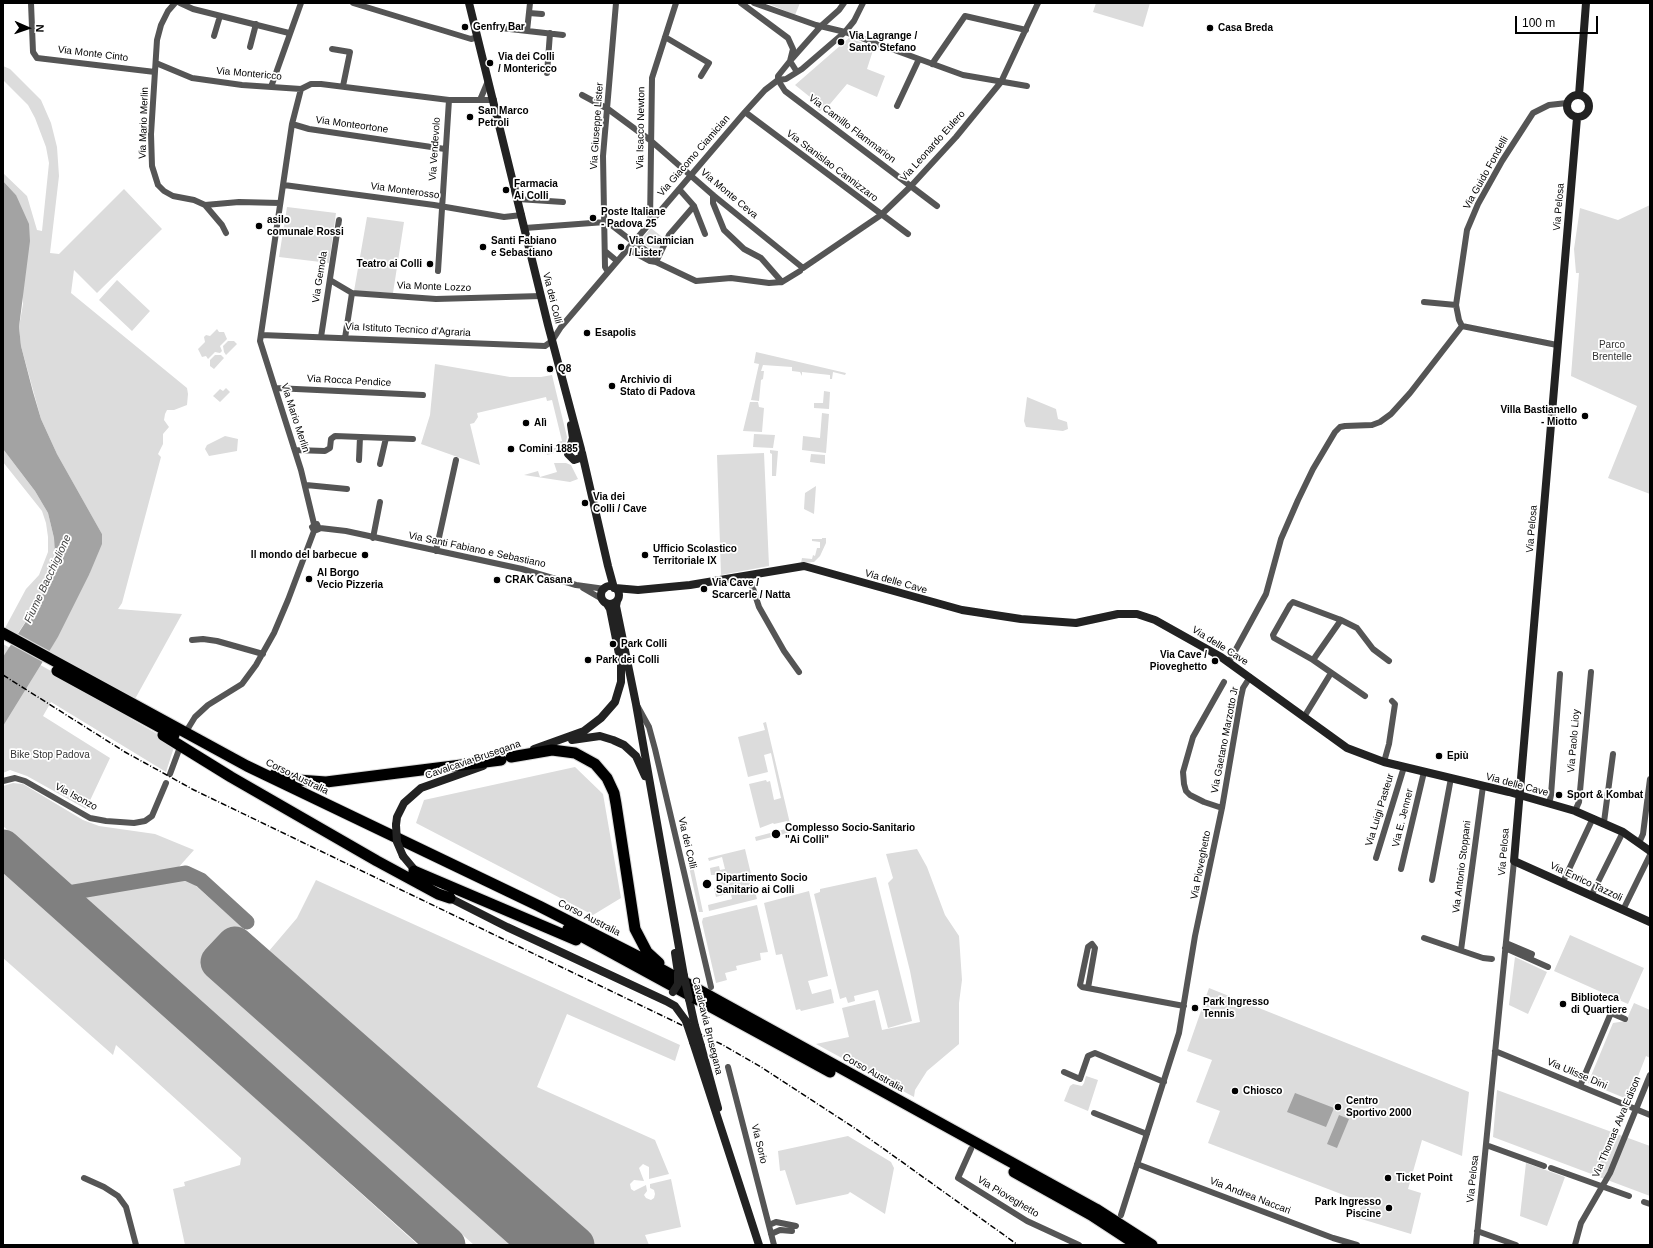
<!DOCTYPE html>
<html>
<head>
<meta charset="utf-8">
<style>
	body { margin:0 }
	#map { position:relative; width:1653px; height:1248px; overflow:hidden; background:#fff; font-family:Helvetica,sans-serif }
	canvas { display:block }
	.frame { position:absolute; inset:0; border:4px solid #000; pointer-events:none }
	.north { position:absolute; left:8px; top:8px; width:40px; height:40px; -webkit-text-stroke:3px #fff; paint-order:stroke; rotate:92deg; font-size:11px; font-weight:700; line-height:16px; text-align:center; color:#000 }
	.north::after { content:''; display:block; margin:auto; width:14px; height:18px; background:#000; clip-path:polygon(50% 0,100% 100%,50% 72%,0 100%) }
	.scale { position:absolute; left:1515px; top:16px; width:83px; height:18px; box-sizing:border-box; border:2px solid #000; border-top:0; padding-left:5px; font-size:12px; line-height:14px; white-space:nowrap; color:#000; -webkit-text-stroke:3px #fff; paint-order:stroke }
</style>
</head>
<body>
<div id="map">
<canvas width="1653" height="1248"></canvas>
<div class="frame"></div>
<div class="north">N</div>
<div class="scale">100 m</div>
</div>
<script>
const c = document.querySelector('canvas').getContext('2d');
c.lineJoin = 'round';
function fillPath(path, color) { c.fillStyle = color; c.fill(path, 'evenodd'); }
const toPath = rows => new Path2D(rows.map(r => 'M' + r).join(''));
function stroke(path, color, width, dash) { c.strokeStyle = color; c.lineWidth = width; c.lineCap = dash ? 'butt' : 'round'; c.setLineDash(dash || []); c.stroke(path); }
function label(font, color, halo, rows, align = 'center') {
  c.font = font + ' Helvetica,sans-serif'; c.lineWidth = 3.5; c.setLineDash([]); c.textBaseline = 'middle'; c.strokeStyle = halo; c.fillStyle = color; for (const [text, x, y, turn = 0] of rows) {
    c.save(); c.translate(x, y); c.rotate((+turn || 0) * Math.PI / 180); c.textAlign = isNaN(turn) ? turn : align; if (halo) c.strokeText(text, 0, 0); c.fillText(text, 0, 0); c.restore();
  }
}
fillPath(toPath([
	[767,3,800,3,795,15],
	[1096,3,1150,3,1143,27,1093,12],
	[849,38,874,47,867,69,885,76,877,97,847,84,825,110,822,109,820,111,817,109,820,105,795,85],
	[3,66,10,69,41,100,51,123,57,147,59,176,50,253,59,254,124,189,162,229,97,293,74,270,71,293,187,388,188,394,187,405,174,410,167,410,165,414,164,420,169,427,163,434,163,444,158,454,161,457,122,603,118,609,182,614,135,699,47,653,58,637,89,575,102,534,57,454,41,419,21,346,19,327,23,304,16,195,3,181,3,173,27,196,37,230,42,231,49,163,46,147,35,118,28,105,3,80],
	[1650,205,1650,494,1608,478,1637,406,1571,376,1579,273,1576,273,1574,249,1580,208,1618,220],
	[287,207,336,213,329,263,279,257],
	[367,217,404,222,393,293,354,291],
	[651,228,666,240,657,254,640,241],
	[117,280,150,311,132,331,99,300],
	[217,329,219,332,224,332,227,339,220,346,222,351,220,353,215,352,208,359,206,356,202,357,198,349,205,342,204,337,206,335,210,336],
	[228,341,234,341,237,344,226,355,224,352,223,346],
	[756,352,846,373,845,375,833,372,832,379,830,379,830,375,802,372,802,376,800,372,792,371,792,367,763,365,761,371,764,371,763,379,761,380,759,401,751,400,759,364,754,363],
	[215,355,221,355,224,358,214,369,210,366,210,360],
	[435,364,510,377,541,377,552,375,567,437,566,442,561,448,553,451,554,453,547,455,546,450,559,447,558,442,562,441,552,400,547,401,546,397,477,413,478,417,474,423,470,424,480,465,421,444,430,415],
	[226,388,230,392,220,402,213,396,220,389,223,391],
	[824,391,830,392,829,409,814,408,814,403,823,403],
	[1027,397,1056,409,1058,419,1067,422,1068,429,1063,431,1026,427,1024,421],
	[750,402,758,402,759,407,764,408,762,432,743,431],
	[822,413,829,414,826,453,802,450,803,436,820,438],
	[754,434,775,435,773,448,753,447],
	[225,436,238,439,237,451,209,456,205,449,207,445],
	[3,449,35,491,48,513,54,538,55,555,50,577,40,600,16,636,4,630,26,589,39,575,48,552,48,537,46,523,42,511,3,462],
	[770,450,778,451,776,476,772,476,772,454,770,453],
	[764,453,769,566,721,575,717,455],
	[811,454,825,455,825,464,810,462],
	[554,463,566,463,571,465,578,479,570,482,524,475,538,471,540,477,557,472],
	[816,486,814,514,804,509,805,493],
	[822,538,826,538,826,543,820,556,814,562,801,563,802,558,812,559,813,555,815,556,817,548,820,548,820,542,812,541,812,539,822,539],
	[3,644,115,707,131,719,175,744,166,772,51,702,43,716,110,758,86,809,27,776,10,770,3,773],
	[766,722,792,832,756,841,755,837,789,828,787,821,774,824,773,823,760,828,749,784,766,780,767,782,770,781,774,800,781,798,771,753,764,755,768,772,748,777,738,737,765,730,763,723],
	[575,767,603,794,621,898,593,915,416,823,424,800],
	[13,783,23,784,83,820,99,826,155,834,194,850,177,869,269,951,297,918,316,880,680,1045,675,1061,567,1014,537,1087,655,1140,669,1174,649,1179,649,1167,643,1164,639,1168,644,1181,634,1180,630,1184,631,1189,634,1191,646,1185,647,1191,644,1195,646,1198,651,1200,654,1198,655,1194,654,1190,650,1188,650,1184,671,1179,681,1227,645,1235,649,1245,576,1245,235,945,220,962,538,1245,474,1245,3,826,3,786],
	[745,849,757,899,709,911,708,905,732,899,730,889,725,890,726,894,716,897,714,888,718,887,716,875,711,875,710,868,719,866,720,870,725,869,722,857,709,861,708,858],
	[917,849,927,867,945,915,959,936,962,980,959,1003,959,1044,927,1071,915,1090,914,1097,816,1044,849,1037,842,1008,875,1000,882,1030,920,1022,910,971,888,883,893,878,886,854],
	[692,861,703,912,699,912,688,862],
	[3,870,418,1245,185,1245,173,1189,185,1186,184,1182,240,1165,241,1158,116,1045,113,1055,3,958],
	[876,877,912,1021,888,1028,878,990,854,996,855,1001,848,1003,846,997,840,999,814,894,820,892,820,889],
	[809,891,828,976,808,981,812,994,831,989,834,1003,801,1011,800,1009,796,1010,782,954,776,955,764,903],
	[757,905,768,952,760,953,761,960,736,966,737,970,725,973,727,980,716,983,702,922,703,918],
	[1570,935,1644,968,1628,1004,1554,971],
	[1515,957,1547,972,1528,1014,1509,1005],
	[1209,988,1469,1092,1462,1156,1422,1140,1408,1189,1421,1193,1411,1234,1358,1218,1362,1202,1208,1143,1220,1111,1196,1102,1212,1060,1187,1051],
	[1634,1003,1650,1010,1650,1058,1646,1056,1631,1094,1632,1101,1588,1083,1613,1023,1626,1021],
	[1086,1076,1098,1080,1088,1111,1064,1101,1070,1086,1073,1084,1082,1086,1084,1083],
	[1497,1090,1650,1146,1650,1196,1493,1137],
	[848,1136,891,1162,894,1168,885,1214,850,1192,848,1194,796,1205,785,1170,780,1171,778,1151],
	[1526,1163,1565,1177,1547,1226,1520,1216]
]), '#dcdcdc');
fillPath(toPath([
	[3,181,16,195,29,224,30,241,19,327,21,346,33,392,41,419,57,454,102,534,102,544,89,575,58,637,3,726,3,657,40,600,50,577,55,555,54,538,48,513,35,491,3,449],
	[1295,1093,1334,1108,1326,1127,1287,1112],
	[1339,1115,1349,1119,1337,1148,1327,1144]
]), '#a3a3a3');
stroke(toPath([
	[68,906,64,901,65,897,67,894,74,892,186,873,201,880,247,922]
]), '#808080', 15);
stroke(toPath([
	[3,848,447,1245],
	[538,1245,219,962,235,945,576,1245]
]), '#808080', 37);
const highway = toPath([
	[3,633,247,766,539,906,641,958,1096,1209,1152,1245],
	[57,671,174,735],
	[163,735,231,777,377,861,438,894,450,898],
	[511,757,552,750,575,753,595,764,607,778,614,793,616,804,635,929,647,952,659,963],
	[275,774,298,780,326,782,501,760],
	[414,871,576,940],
	[568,929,830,1072],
	[1014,1172,1091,1215,1137,1245]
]);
stroke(highway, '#dbdbdb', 13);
stroke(toPath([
	[31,3,33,52,37,58,155,72],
	[175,3,168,11,161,25,157,40,151,134,152,166,158,185,164,191,173,196,194,200,205,205,222,225,226,233],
	[180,3,193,9,289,33],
	[353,3,471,39,478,37],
	[741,3,788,38,793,49,790,61,797,72],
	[754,3,816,25,845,32,802,69,786,79,778,80],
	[863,3,854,21,845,32,963,75,1027,86],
	[529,13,542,14],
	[475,28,483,26,563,35],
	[527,31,530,3],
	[214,36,220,16],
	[665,37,709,63,701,76],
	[250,47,256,24],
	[332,49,350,52,343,86],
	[156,63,192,78,242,85,301,89,311,84,321,84,449,100,494,100],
	[932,64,965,16,1026,30],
	[547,73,550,33],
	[778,80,785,91,937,206],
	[778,80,778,76,790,61,821,26,839,10,844,3],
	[271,87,301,3],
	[301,89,292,124,260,341,301,470,314,524],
	[582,95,608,109,650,140,713,195,803,268,881,215,911,186,956,137,1001,82,1038,3],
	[480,100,488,81],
	[897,106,919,59],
	[745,112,908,234],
	[292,124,309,129,445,149],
	[284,185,434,205,504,217,522,215],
	[679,189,694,206,705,234],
	[713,195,713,203,724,230,744,249,761,258,782,282],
	[518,199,563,202],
	[205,205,239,202,280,203],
	[650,223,652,78,676,3],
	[525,228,605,222,610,224,633,242],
	[634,241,652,255,656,262],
	[628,249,650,261,656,262,696,281,731,278,769,283,782,282,800,271],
	[605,251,617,261],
	[656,262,669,235,694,206],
	[438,271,449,100],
	[608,272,605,267,603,156,616,3],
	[330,280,352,293,436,299,541,296],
	[1424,302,1456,305],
	[261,335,545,346,552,341,561,327,745,112,765,90,778,80],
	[321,337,339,220],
	[345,338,352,293],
	[1557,345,1462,326,1459,320,1456,305,1467,230,1478,204,1502,161,1533,113,1549,105,1567,103],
	[275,388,423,395],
	[295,450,325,451,330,448,331,439,335,436,413,439],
	[359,460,360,437],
	[380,464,386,438],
	[306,485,347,489],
	[320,528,346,531,522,569,576,585,605,589],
	[373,538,380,502],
	[436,551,456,460],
	[749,576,759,607,784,651,799,672],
	[583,588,602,599],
	[192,640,203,639,217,641,263,654],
	[1313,660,1341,620],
	[1229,662,1266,594,1281,539,1298,500,1313,469,1335,432,1340,427,1345,426,1372,425,1380,422,1391,414,1410,393,1462,326],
	[1365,696,1313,660,1274,638,1273,635,1290,605,1293,602,1341,620,1357,628,1373,649,1389,661],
	[638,707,649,727,655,749,711,987],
	[1304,717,1331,673],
	[187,730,195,717,208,705,242,684,256,665,274,633,288,600,314,531,319,529,317,524,312,527,314,531],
	[1384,762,1389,744,1395,704,1392,701],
	[170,774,180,747],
	[3,781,15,778,25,781,90,818,106,821,134,823,145,821,152,816,166,783],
	[1549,804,1551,795,1560,674],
	[1222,808,1204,802,1190,795,1186,791,1184,784,1183,772,1193,737,1224,682],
	[1575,811,1579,802,1591,672],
	[1604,822,1613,754],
	[1639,843,1643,834,1650,779],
	[1376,858,1404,767],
	[1401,869,1424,772],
	[1432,880,1451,778],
	[1563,882,1593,818],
	[1591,896,1623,832],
	[1623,910,1650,855],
	[1424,938,1483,958,1492,959],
	[1505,948,1530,959,1532,954,1506,943],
	[1461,950,1483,786],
	[1530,959,1548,967],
	[1088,988,1095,948,1092,944,1088,947,1080,985,1082,987,1184,1006],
	[1495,1051,1650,1115],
	[728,1067,774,1245],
	[1064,1072,1080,1079,1088,1056,1095,1053,1164,1082],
	[1580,1086,1611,1013,1625,1019],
	[1094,1113,1147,1134],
	[1486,1145,1544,1166],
	[971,1149,958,1178,1027,1221,1079,1245],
	[1137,1164,1333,1238,1357,1245],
	[1551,1168,1629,1196],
	[84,1178,104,1187,118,1196,126,1207,136,1245],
	[1644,1202,1650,1204],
	[1121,1215,1179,1033,1195,936,1222,808,1241,697,1243,688,1250,677],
	[769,1225,776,1222,796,1226],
	[1477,1231,1516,1245],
	[771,1234,780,1230,792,1231],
	[1476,1245,1514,861],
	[1575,1245,1581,1223,1610,1173,1650,1075]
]), '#555', 6);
stroke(toPath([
	[469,3,548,325,581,449],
	'1567 106a11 11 0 1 1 22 0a11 11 0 1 1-22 0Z',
	[1579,95,1586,3],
	[1577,118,1514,861,1650,922],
	[570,448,577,446,581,449,582,455,580,458,574,460,568,454,573,438,571,425],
	[582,453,608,566,614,588],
	'601 595a9 9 0 1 1 18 0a9 9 0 1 1-18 0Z',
	[615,588,638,590,690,585,804,566,962,610,1021,619,1076,623,1118,614,1137,614,1155,620,1221,657,1347,748,1384,762,1509,792,1575,811,1623,832,1650,851],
	[617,601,616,606,636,704,684,976],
	[572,740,600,736,613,740,624,745,636,756,645,776],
	[534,749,584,731,601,718,615,702,621,682,621,664,610,609,607,604],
	[396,825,397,817,404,803,421,788,483,766],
	[403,856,418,874],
	[446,896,507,927,666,1001,675,1006,686,1021],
	[675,953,678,973],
	[689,999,695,1026],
	[693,1042,759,1245],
	[701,1046,718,1108]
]), '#222', 8);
stroke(highway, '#000', 11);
stroke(toPath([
	[3,675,125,752,194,790,721,1044,761,1067,856,1129,1018,1245]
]), '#000', 1.5, [6, 2, 1, 2]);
stroke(toPath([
	[396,825,397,842,403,856],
	[684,976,689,999],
	[673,992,678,984,678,973],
	[686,1021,693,1042],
	[695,1026,701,1046]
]), '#222', 8);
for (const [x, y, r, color] of [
	[465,27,4,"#000"],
	[1210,28,4,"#000"],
	[841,42,4,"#000"],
	[490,63,4,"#000"],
	[470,117,4,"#000"],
	[506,190,4,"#000"],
	[593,218,4,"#000"],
	[259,226,4,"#000"],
	[483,247,4,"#000"],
	[621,247,4,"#000"],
	[430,264,4,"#000"],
	[587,333,4,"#000"],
	[550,369,4,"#000"],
	[612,386,4,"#000"],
	[1585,416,4,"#000"],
	[526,423,4,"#000"],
	[511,449,4,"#000"],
	[585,503,4,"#000"],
	[365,555,4,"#000"],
	[645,555,4,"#000"],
	[309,579,4,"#000"],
	[497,580,4,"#000"],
	[704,589,4,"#000"],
	[613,644,4,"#000"],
	[588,660,4,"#000"],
	[1215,661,4,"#000"],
	[1439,756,4,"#000"],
	[1559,795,4,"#000"],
	[776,834,5,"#000"],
	[707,884,5,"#000"],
	[1563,1004,4,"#000"],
	[1195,1008,4,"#000"],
	[1235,1091,4,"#000"],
	[1338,1107,4,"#000"],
	[1388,1178,4,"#000"],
	[1389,1208,4,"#000"]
]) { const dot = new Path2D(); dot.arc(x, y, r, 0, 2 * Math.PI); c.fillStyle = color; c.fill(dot); stroke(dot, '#fff', 1.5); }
label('bold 10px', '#000', '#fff', [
	["Genfry Bar",473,27],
	["Casa Breda",1218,28],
	["Via Lagrange /",849,36],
	["Santo Stefano",849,48],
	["Via dei Colli",498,57],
	["/ Montericco",498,69],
	["San Marco",478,111],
	["Petroli",478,123],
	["Farmacia",514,184],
	["Ai Colli",514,196],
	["Poste Italiane",601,212],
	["- Padova 25",601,224],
	["asilo",267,220],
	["comunale Rossi",267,232],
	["Santi Fabiano",491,241],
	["e Sebastiano",491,253],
	["Via Ciamician",629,241],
	["/ Lister",629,253],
	["Teatro ai Colli",422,264,"right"],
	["Esapolis",595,333],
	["Q8",558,369],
	["Archivio di",620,380],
	["Stato di Padova",620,392],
	["Villa Bastianello",1577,410,"right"],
	["- Miotto",1577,422,"right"],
	["Alì",534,423],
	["Comini 1885",519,449],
	["Via dei",593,497],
	["Colli / Cave",593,509],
	["Ufficio Scolastico",653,549],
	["Territoriale IX",653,561],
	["Il mondo del barbecue",357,555,"right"],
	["Al Borgo",317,573],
	["Vecio Pizzeria",317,585],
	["CRAK Casana",505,580],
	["Via Cave /",712,583],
	["Scarcerle / Natta",712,595],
	["Park Colli",621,644],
	["Via Cave /",1207,655,"right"],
	["Pioveghetto",1207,667,"right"],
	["Park dei Colli",596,660],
	["Epiù",1447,756],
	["Sport & Kombat",1567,795],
	["Complesso Socio-Sanitario",785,828],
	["\"Ai Colli\"",785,840],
	["Dipartimento Socio",716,878],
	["Sanitario ai Colli",716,890],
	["Biblioteca",1571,998],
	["di Quartiere",1571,1010],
	["Park Ingresso",1203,1002],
	["Tennis",1203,1014],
	["Chiosco",1243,1091],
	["Centro",1346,1101],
	["Sportivo 2000",1346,1113],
	["Ticket Point",1396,1178],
	["Park Ingresso",1381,1202,"right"],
	["Piscine",1381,1214,"right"]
], 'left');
label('10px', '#000', '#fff', [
	["Via Monte Cinto",93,54,7],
	["Via Montericco",249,74,5],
	["Via Mario Merlin",144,123,-88],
	["Via Monteortone",352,125,8],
	["Via Giuseppe Lister",597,126,-86],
	["Via Isacco Newton",641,128,-89],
	["Via Camillo Flammarion",852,129,37],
	["Via Leonardo Eulero",933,146,-48],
	["Via Vendevolo",435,149,-86],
	["Via Giacomo Ciamician",694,156,-49],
	["Via Stanislao Cannizzaro",832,166,37],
	["Via Guido Fondelli",1486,173,-61],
	["Via Monterosso",405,191,8],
	["Via Monte Ceva",729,194,40],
	["Via Pelosa",1559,207,-85],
	["Via Gemola",320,277,-81],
	["Via Monte Lozzo",434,287,2],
	["Via dei Colli",552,298,76],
	["Via Istituto Tecnico d'Agraria",408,330,3],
	["Via Rocca Pendice",349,381,3],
	["Via Mario Merlin",295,418,72],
	["Via Pelosa",1532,529,-85],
	["Via Santi Fabiano e Sebastiano",477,550,12],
	["Via delle Cave",896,582,16],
	["Via delle Cave",1220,646,32],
	["Via Gaetano Marzotto Jr",1225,740,-79],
	["Via Paolo Lioy",1574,741,-85],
	["Cavalcavia Brusegana",473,760,-19],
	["Corso Australia",297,777,26],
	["Via delle Cave",1517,785,15],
	["Via Isonzo",76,797,28],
	["Via Luigi Pasteur",1380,810,-73],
	["Via E. Jenner",1403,818,-76],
	["Via dei Colli",687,843,77],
	["Via Pelosa",1504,852,-85],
	["Via Pioveghetto",1201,865,-79],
	["Via Antonio Stoppani",1462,867,-83],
	["Via Enrico Tazzoli",1586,882,25],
	["Corso Australia",589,918,27],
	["Cavalcavia Brusegana",707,1026,76],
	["Corso Australia",873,1073,29],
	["Via Ulisse Dini",1577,1074,23],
	["Via Thomas Alva Edison",1617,1127,-67],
	["Via Sorio",759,1144,76],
	["Via Pelosa",1473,1179,-84],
	["Via Andrea Naccari",1250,1196,21],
	["Via Pioveghetto",1008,1197,31]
]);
label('10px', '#333', '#fff', [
	["Parco",1612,345],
	["Brentelle",1612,357],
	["Bike Stop Padova",50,755]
]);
label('italic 11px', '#444', '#fff', [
	["Fiume Bacchiglione",48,579,-65]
]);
</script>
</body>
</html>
